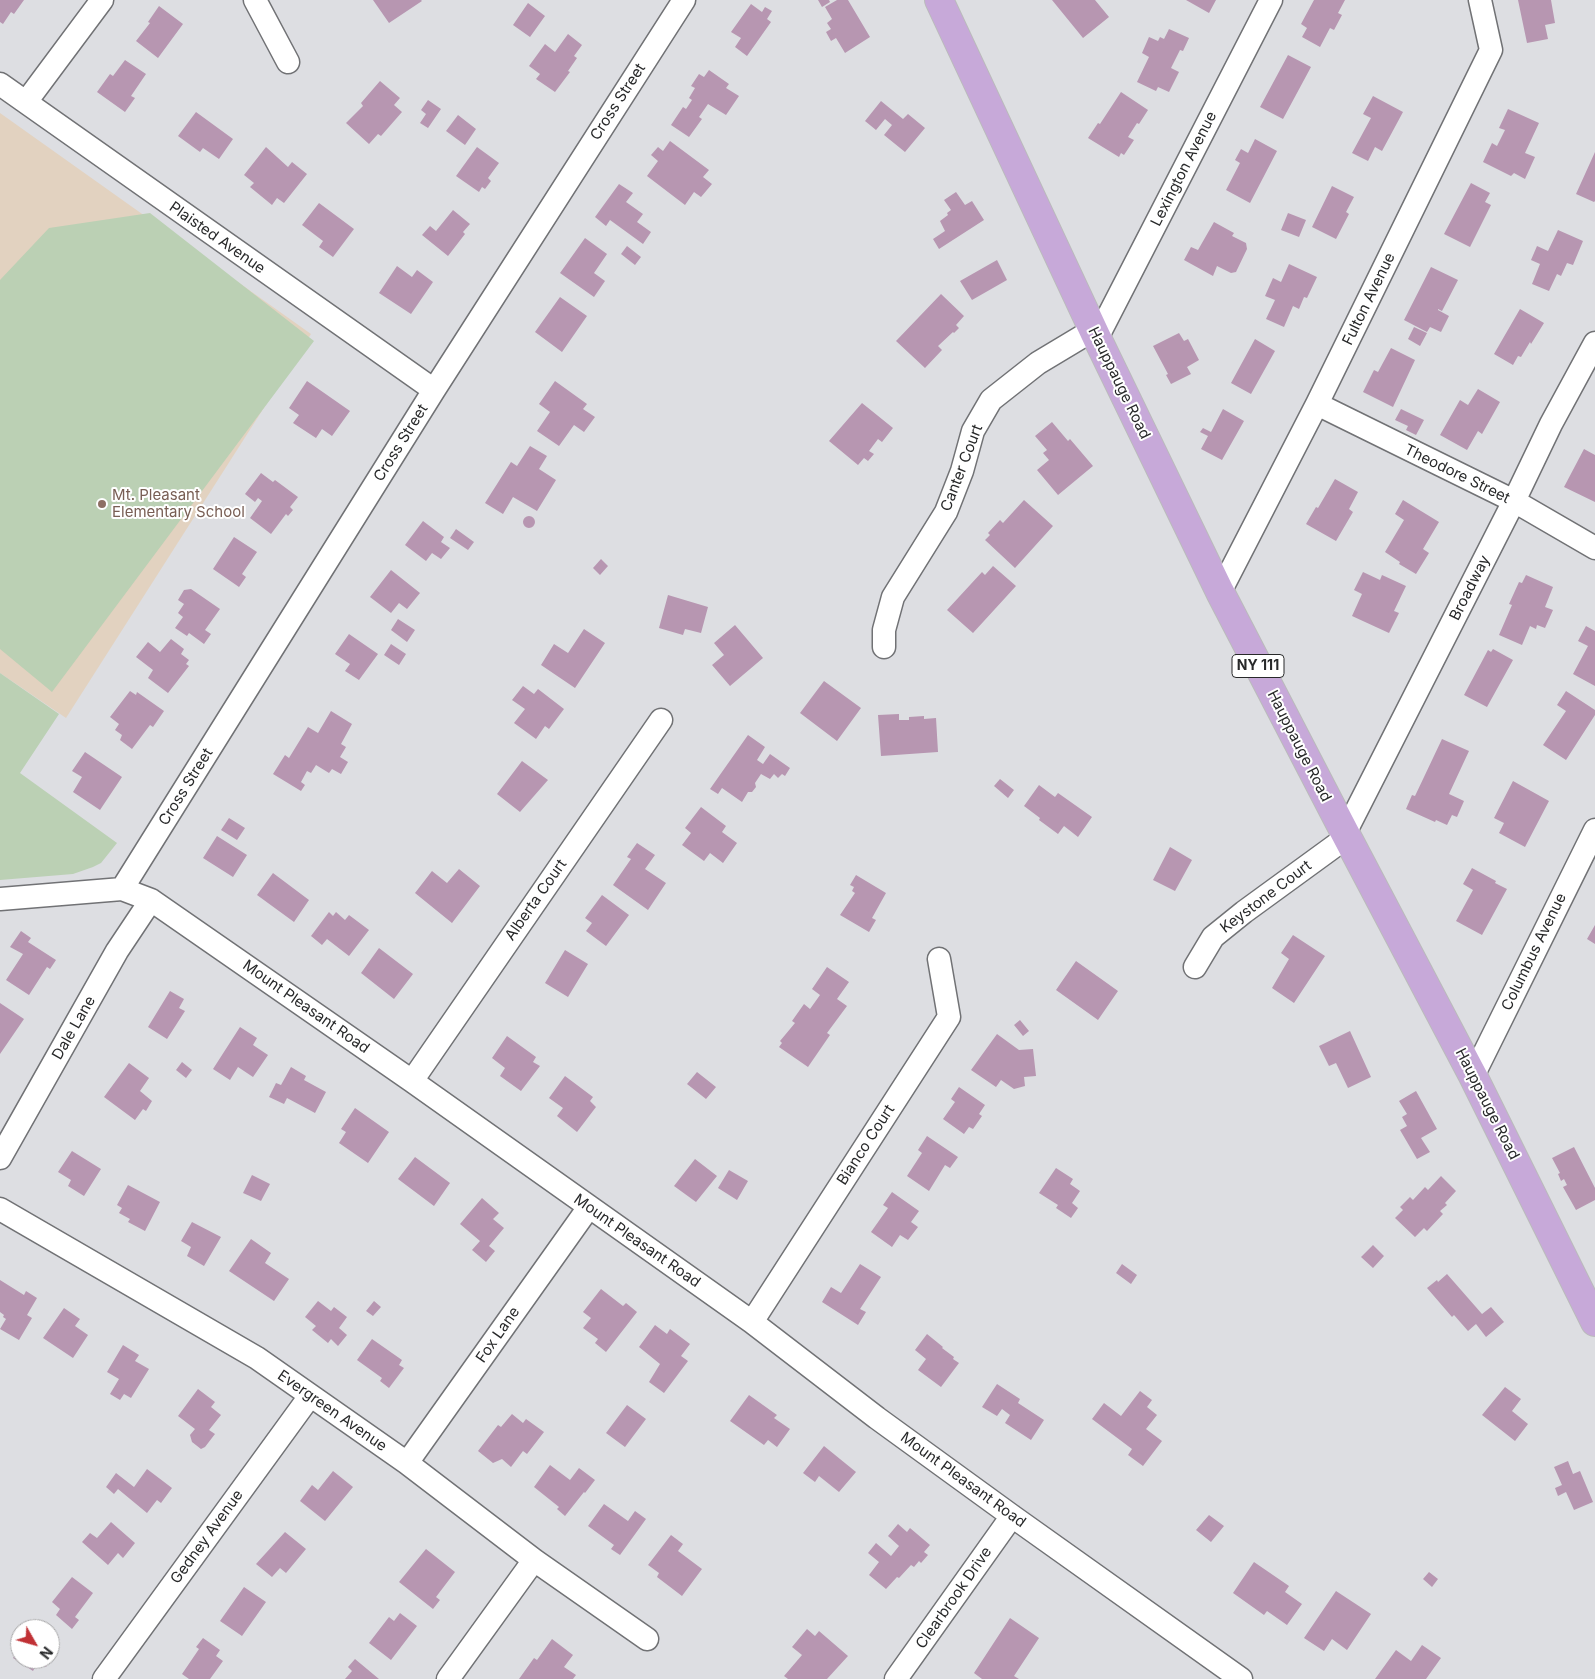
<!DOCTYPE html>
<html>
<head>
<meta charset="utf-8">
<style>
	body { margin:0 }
	#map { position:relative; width:1595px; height:1679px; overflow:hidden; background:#dddee2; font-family:Inter,sans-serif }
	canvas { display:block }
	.north { position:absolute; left:10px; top:1619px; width:50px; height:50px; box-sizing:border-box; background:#fff; border:1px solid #a9a9aa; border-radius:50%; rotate:128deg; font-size:14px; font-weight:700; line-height:20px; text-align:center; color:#28292a }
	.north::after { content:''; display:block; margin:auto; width:18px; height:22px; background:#c03135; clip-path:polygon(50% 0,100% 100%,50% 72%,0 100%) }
</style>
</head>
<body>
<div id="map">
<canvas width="1595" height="1679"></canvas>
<div class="north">N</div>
</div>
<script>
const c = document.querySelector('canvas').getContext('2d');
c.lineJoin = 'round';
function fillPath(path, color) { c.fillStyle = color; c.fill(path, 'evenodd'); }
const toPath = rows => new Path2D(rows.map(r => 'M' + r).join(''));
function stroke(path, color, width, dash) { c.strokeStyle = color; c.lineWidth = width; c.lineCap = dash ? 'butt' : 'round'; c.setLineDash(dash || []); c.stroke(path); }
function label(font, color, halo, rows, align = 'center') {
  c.font = font + ' Inter,sans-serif'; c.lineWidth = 4; c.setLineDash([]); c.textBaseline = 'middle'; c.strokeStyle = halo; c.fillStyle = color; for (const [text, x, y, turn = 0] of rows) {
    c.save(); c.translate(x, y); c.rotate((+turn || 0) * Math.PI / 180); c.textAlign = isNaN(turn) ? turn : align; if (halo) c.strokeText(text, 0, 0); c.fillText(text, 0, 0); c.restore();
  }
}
fillPath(toPath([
	[0,113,311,334,66,718,0,673]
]), '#e2d2c0');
fillPath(toPath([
	[150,213,314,341,52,692,0,649,0,280,49,228],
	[0,673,59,714,20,773,117,843,101,863,93,867,73,874,0,880]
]), '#bbd0b4');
fillPath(toPath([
	[0,0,24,0,14,14,11,12,3,24,0,22],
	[373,0,421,0,422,1,389,23],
	[818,0,829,0,830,2,822,7],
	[837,0,848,0,870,37,845,53,836,38,831,41,826,32,831,29,827,23,832,19,825,7],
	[1052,0,1095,0,1109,17,1083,38],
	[1186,0,1216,0,1209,13],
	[1314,0,1345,0,1338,13,1342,15,1334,30,1330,28,1320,47,1302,37,1307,28,1301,24],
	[1518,0,1551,0,1555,23,1545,25,1548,39,1527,43],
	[528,3,545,16,530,37,513,25],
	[751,4,762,12,765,7,772,11,767,19,771,22,747,56,735,47,741,38,731,32],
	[159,6,183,24,158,58,136,41,150,23,148,22],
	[1169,29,1189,38,1183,51,1180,50,1171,68,1179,72,1169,92,1158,87,1156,91,1137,82,1149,57,1142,53,1149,37,1158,41,1160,37,1164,39],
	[568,34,582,45,574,56,577,58,568,71,570,72,555,92,536,79,540,74,529,66,545,44,555,52],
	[1288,55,1311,67,1283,119,1260,107],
	[125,60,146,74,131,96,135,98,125,112,97,92,110,74,113,76],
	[709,70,729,84,726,88,739,96,726,115,708,104,699,117,702,119,689,137,671,125,683,107,686,109,692,100,689,98,695,88,691,86,699,74,704,77],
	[380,81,400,98,394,105,402,112,381,136,378,134,369,144,346,123,363,106,361,103],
	[1121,92,1148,110,1139,124,1137,123,1128,137,1134,140,1124,155,1121,153,1119,157,1088,138,1098,123,1100,124],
	[1373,96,1403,112,1382,151,1375,147,1368,161,1352,153,1371,118,1363,114],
	[428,100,441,109,428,128,420,123,426,114,421,110],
	[881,101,903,119,908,114,925,128,905,152,884,135,892,125,885,119,876,130,865,121],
	[1508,109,1539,123,1525,153,1535,157,1525,179,1514,173,1511,176,1483,162,1492,143,1497,146,1505,130,1499,128],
	[196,112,233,139,219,159,203,148,200,152,178,136],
	[458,115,476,129,465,145,446,131],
	[1255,139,1277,151,1250,203,1226,190,1240,163,1235,160,1241,149,1248,153],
	[670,141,709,170,703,177,712,184,701,197,694,192,685,205,647,176,658,161,651,155,658,147,663,151],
	[266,147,288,167,292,162,307,174,284,203,277,198,272,205,250,187,254,183,244,175],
	[477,147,499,163,488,178,491,181,485,189,482,187,479,192,456,176],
	[1595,152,1595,201,1594,202,1576,194],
	[1471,183,1490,193,1485,202,1491,205,1470,247,1444,234],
	[619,184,633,193,626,202,643,214,637,222,651,232,643,244,610,220,606,226,595,217],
	[1332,186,1354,197,1346,212,1349,214,1336,239,1312,227],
	[956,192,965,205,972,201,984,220,939,249,933,239,945,231,940,221,948,215,947,213,951,210,944,200],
	[319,203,354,229,333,257,319,247,323,241,302,225],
	[453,210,470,224,463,232,465,234,448,256,422,235,430,226,436,231],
	[1288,213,1306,220,1299,237,1281,230],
	[1214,222,1234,233,1232,236,1246,243,1247,249,1236,272,1231,273,1217,266,1213,276,1184,260,1191,247,1198,250],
	[1558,230,1583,241,1573,265,1567,263,1561,276,1557,274,1549,291,1532,284,1540,264,1531,260,1537,246,1548,251],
	[585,238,607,254,594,273,605,281,594,297,560,273],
	[627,246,641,257,635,265,621,254],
	[997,260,1007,280,972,300,960,281],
	[1289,264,1317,277,1307,298,1304,297,1299,309,1293,306,1284,327,1266,319,1275,300,1265,296,1273,278,1281,282],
	[397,266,412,277,417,270,433,282,411,314,379,293],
	[1431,267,1458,280,1442,311,1438,309,1438,310,1449,316,1441,332,1430,327,1427,332,1404,320],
	[941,294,964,316,956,325,959,328,954,333,953,332,938,346,942,350,925,368,896,341],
	[560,297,587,316,562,352,535,332],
	[1520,309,1544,323,1531,344,1530,342,1521,357,1518,356,1513,365,1494,354],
	[1414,327,1427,333,1420,346,1408,339],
	[1179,333,1184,341,1188,339,1199,360,1187,367,1191,374,1171,384,1166,375,1168,374,1153,346],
	[1255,339,1275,351,1251,394,1231,383],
	[1391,348,1415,360,1393,407,1363,392,1374,370,1378,372],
	[307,381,350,411,332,436,322,429,316,438,293,423,299,415,289,408],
	[555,381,587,404,583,409,595,417,584,432,574,425,559,446,537,431,550,412,539,404],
	[1478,389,1500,402,1482,434,1478,431,1467,450,1440,435,1460,400,1468,405],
	[862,403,893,428,882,442,878,439,869,451,874,454,868,461,864,458,858,465,829,441],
	[1223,409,1244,421,1222,460,1201,449,1208,436,1200,432,1203,428,1211,432],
	[1401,409,1424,420,1416,435,1406,430,1408,426,1395,420],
	[1052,422,1068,441,1070,439,1093,466,1058,495,1037,470,1049,460,1043,453,1047,450,1035,436],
	[530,446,547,456,539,469,556,480,537,511,513,497,503,514,485,503,511,462,517,466],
	[1584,449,1595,455,1595,502,1564,487],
	[261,473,273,482,275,480,298,497,290,507,293,510,288,516,286,514,271,534,250,518,262,501,258,498,255,502,245,494],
	[1335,479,1358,492,1349,509,1353,512,1336,541,1306,524,1316,507,1318,508],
	[1024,500,1053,526,1015,568,985,540,990,535,988,533,1000,520,1003,523],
	[1403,500,1439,522,1423,549,1429,553,1416,574,1399,564,1400,562,1385,552,1404,520,1395,514],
	'523 522a6 6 0 1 1 12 0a6 6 0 1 1-12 0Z',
	[423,521,444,537,441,542,450,548,441,559,432,553,426,561,405,545],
	[456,529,474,542,468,550,450,538],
	[234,537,257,552,242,574,246,577,239,587,213,569],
	[601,559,608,566,600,575,593,568],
	[993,566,1016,586,973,633,947,610,982,572,985,575],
	[391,570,420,593,407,609,399,603,391,613,370,597],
	[1363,572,1380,580,1382,575,1406,586,1394,611,1399,613,1389,633,1352,616,1362,594,1354,590],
	[1526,575,1553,587,1545,607,1553,610,1545,628,1537,625,1536,629,1530,626,1522,645,1499,635,1512,605,1509,604,1519,582,1522,583],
	[191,589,220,609,205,630,211,634,204,644,189,633,187,636,175,628,183,617,178,613,184,604,178,600,184,590],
	[668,595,708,607,701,633,685,629,683,635,659,628],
	[398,619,415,630,407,642,391,630],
	[735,625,763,658,730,686,712,665,724,655,714,643],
	[1586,626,1595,631,1595,686,1573,674,1588,646,1578,641],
	[584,629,605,643,575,688,541,665,554,644,568,653],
	[349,634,378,654,359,680,345,671,350,664,335,654],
	[171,639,184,649,181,654,189,660,186,664,189,666,168,693,148,678,153,670,136,657,148,642,160,652],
	[391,644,406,654,399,665,384,655],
	[1493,649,1513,660,1487,707,1464,695,1488,650,1491,652],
	[824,681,861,708,837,741,800,713],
	[523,686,534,694,538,689,564,709,549,729,545,726,536,739,514,723,525,709,512,700],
	[130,691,136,695,137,692,164,711,153,727,150,725,132,749,120,740,122,735,115,730,119,724,110,717],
	[1566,691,1595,710,1595,715,1566,760,1543,745,1566,711,1557,705],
	[331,711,352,724,341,744,346,747,340,757,348,762,341,774,332,769,329,773,316,765,311,773,307,771,301,782,305,785,301,791,273,774,285,755,289,758,308,727,318,733],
	[899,714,899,720,909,720,909,717,924,716,924,719,936,718,938,752,881,756,878,715],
	[748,735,765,747,757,760,763,764,770,754,790,768,785,776,782,774,778,778,774,774,770,779,761,774,755,783,756,787,752,792,748,792,742,802,722,788,718,794,710,789],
	[1442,739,1469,751,1449,794,1464,801,1457,817,1452,815,1447,825,1436,820,1435,822,1406,809,1412,795,1415,796],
	[85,752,122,777,100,810,73,792,82,777,72,771],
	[522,761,548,780,520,812,497,794],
	[1000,779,1014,790,1008,798,994,786],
	[1513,781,1549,801,1525,847,1499,833,1504,823,1494,818],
	[1039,785,1055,797,1058,793,1092,817,1078,837,1064,826,1058,834,1039,820,1040,818,1024,806],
	[701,807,726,826,722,832,737,843,723,863,710,853,704,861,682,845,691,833,685,828],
	[229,818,245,828,237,840,221,830],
	[217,836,247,855,233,877,203,858],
	[637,843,655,855,645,869,666,883,648,910,613,885,631,859,627,857],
	[1170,847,1192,860,1175,891,1153,880],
	[1472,868,1496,881,1495,883,1507,889,1482,935,1456,921,1473,890,1463,884],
	[459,869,480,886,452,923,415,893,432,871,447,883],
	[273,873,309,900,294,922,257,895],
	[856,875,886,893,872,918,876,920,869,932,840,915,855,893,852,891,854,887,850,885],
	[602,895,629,915,606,946,586,931,592,923,585,918],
	[329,912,333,916,336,912,345,920,349,915,369,930,349,956,327,939,322,945,311,936],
	[1595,925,1595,944,1587,939],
	[21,931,31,938,28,942,56,960,50,969,47,967,29,995,6,980,23,954,10,947],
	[1293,935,1325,956,1294,1003,1272,988,1289,959,1281,953],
	[379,948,413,974,394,999,361,973],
	[565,950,588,964,568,997,545,983],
	[1076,961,1118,991,1098,1020,1056,990],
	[827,967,849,982,837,999,847,1006,827,1033,830,1035,808,1067,779,1047,782,1043,780,1041,795,1023,792,1021,804,1004,810,1009,820,995,812,989],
	[170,991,184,999,179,1008,185,1011,167,1039,148,1027],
	[0,1003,24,1019,0,1054],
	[1020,1020,1029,1031,1023,1036,1014,1025],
	[240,1027,257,1038,253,1045,268,1055,253,1077,238,1067,230,1080,213,1069],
	[1350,1031,1371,1077,1348,1088,1336,1063,1329,1066,1319,1046],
	[997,1034,1019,1050,1033,1049,1036,1076,1024,1077,1025,1086,1014,1089,1001,1080,996,1087,971,1070],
	[507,1036,536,1057,533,1062,540,1066,521,1091,500,1076,505,1068,492,1058],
	[182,1062,192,1070,186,1078,176,1070],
	[129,1063,149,1078,140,1091,152,1101,146,1111,143,1109,135,1120,104,1097],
	[291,1067,306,1076,304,1080,326,1092,315,1113,287,1098,284,1104,269,1097,276,1083,281,1085],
	[697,1072,716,1087,706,1099,687,1084],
	[565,1076,593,1097,590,1101,596,1107,577,1132,557,1116,563,1108,549,1098],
	[959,1087,985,1105,979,1114,982,1116,973,1129,969,1127,964,1134,943,1119,955,1102,951,1099],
	[1416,1091,1437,1129,1421,1138,1430,1152,1417,1159,1400,1130,1407,1126,1402,1117,1407,1114,1399,1101],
	[355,1108,389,1132,368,1163,339,1143,346,1132,341,1129],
	[927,1136,958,1157,950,1168,945,1165,929,1191,907,1176,922,1153,918,1150],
	[1574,1147,1595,1188,1595,1200,1576,1210,1563,1187,1567,1185,1564,1179,1561,1181,1558,1174,1560,1173,1552,1158],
	[72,1151,101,1169,84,1196,68,1186,71,1180,58,1172],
	[415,1157,450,1183,434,1206,398,1179],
	[695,1159,717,1176,696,1202,674,1186],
	[1056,1168,1073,1179,1070,1184,1080,1191,1072,1203,1078,1208,1071,1218,1056,1208,1058,1205,1039,1193],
	[729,1170,748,1181,737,1200,718,1188],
	[252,1175,270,1184,261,1201,243,1193],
	[1441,1176,1456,1191,1445,1203,1447,1205,1440,1211,1443,1214,1427,1231,1424,1228,1415,1237,1395,1218,1403,1210,1400,1207,1410,1197,1413,1200,1425,1187,1428,1190],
	[128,1185,160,1202,145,1231,128,1222,130,1219,119,1213,122,1208,117,1205],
	[892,1192,919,1211,911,1222,918,1227,908,1240,900,1235,892,1247,871,1232,888,1208,883,1205],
	[482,1198,499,1213,493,1219,504,1228,489,1246,495,1251,486,1262,472,1250,480,1241,460,1224],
	[192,1222,221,1237,204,1266,187,1256,191,1247,181,1241],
	[251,1239,271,1253,265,1263,289,1279,274,1301,229,1271],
	[1373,1245,1384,1256,1373,1268,1361,1257],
	[860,1264,881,1277,860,1309,866,1312,858,1325,822,1302,831,1287,841,1293],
	[1122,1264,1137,1275,1131,1284,1116,1273],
	[1447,1274,1482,1314,1491,1307,1504,1322,1486,1337,1476,1324,1468,1331,1454,1315,1452,1317,1427,1288,1437,1280,1438,1282],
	[0,1280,24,1295,26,1291,37,1298,27,1315,32,1318,19,1340,0,1329,6,1319,3,1317,4,1315,0,1312],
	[601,1289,623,1306,626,1303,637,1312,606,1352,595,1343,598,1339,583,1328,591,1318,583,1312],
	[318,1301,331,1311,334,1307,347,1317,339,1328,347,1335,338,1346,331,1339,328,1343,312,1330,316,1326,305,1317],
	[374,1301,381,1307,373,1316,366,1311],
	[64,1308,80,1319,75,1326,88,1335,73,1358,43,1338],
	[655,1325,667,1334,670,1329,690,1344,681,1356,688,1361,664,1393,649,1382,660,1364,639,1347],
	[927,1334,943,1347,942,1348,954,1357,953,1359,959,1363,941,1387,918,1370,926,1359,915,1350],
	[372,1339,402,1360,399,1365,404,1368,389,1388,380,1381,382,1378,357,1360],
	[123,1345,139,1355,135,1361,149,1369,131,1398,124,1394,120,1400,110,1394,119,1379,107,1372],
	[997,1384,1020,1399,1018,1403,1044,1420,1031,1440,1005,1423,1010,1415,1002,1409,997,1416,982,1407],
	[1505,1387,1521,1399,1512,1411,1528,1424,1515,1441,1482,1415],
	[198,1389,215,1402,211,1407,221,1415,209,1430,215,1434,205,1447,201,1449,192,1442,190,1435,195,1429,178,1416],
	[1140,1391,1152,1400,1147,1407,1157,1415,1146,1429,1162,1441,1143,1466,1128,1455,1132,1449,1092,1419,1104,1403,1121,1416],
	[749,1395,777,1415,774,1418,790,1429,777,1447,768,1440,764,1445,730,1421],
	[627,1405,646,1419,625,1447,606,1433],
	[512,1414,523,1423,526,1419,544,1432,527,1454,523,1451,511,1467,502,1459,493,1463,478,1451,498,1425,501,1427],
	[824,1446,856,1472,839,1492,819,1476,815,1482,803,1473],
	[1568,1461,1573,1474,1580,1471,1593,1502,1574,1510,1566,1492,1558,1496,1555,1488,1562,1485,1554,1467],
	[550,1465,570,1480,579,1468,595,1480,585,1493,584,1492,565,1516,557,1509,559,1507,534,1487],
	[147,1469,172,1488,161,1503,157,1500,147,1513,118,1489,114,1494,106,1487,116,1473,134,1487],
	[333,1471,353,1487,325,1521,300,1501,312,1485,318,1490],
	[604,1504,628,1521,635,1511,646,1519,620,1555,611,1549,614,1545,588,1526],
	[1209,1515,1224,1526,1211,1542,1196,1530],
	[111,1522,135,1543,123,1558,118,1553,108,1565,82,1542,90,1533,97,1538],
	[898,1524,907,1532,910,1528,930,1545,924,1552,928,1555,921,1563,919,1561,914,1567,911,1565,899,1578,897,1577,886,1589,869,1575,879,1562,868,1553,876,1543,891,1556,899,1546,888,1536],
	[285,1532,306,1549,286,1573,280,1568,272,1577,256,1564],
	[671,1535,683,1544,678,1551,702,1569,682,1596,657,1577,659,1573,648,1565],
	[426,1549,455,1572,436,1597,440,1600,433,1609,399,1582],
	[1254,1562,1289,1586,1285,1592,1302,1604,1287,1625,1267,1611,1264,1615,1233,1593],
	[1429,1572,1438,1579,1432,1587,1423,1579],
	[72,1577,93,1593,75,1617,79,1620,72,1629,56,1615,60,1609,52,1602],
	[244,1587,266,1602,242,1636,220,1621],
	[1336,1591,1371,1614,1347,1650,1332,1639,1324,1651,1304,1638],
	[400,1613,417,1626,391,1660,369,1643,389,1617,394,1621],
	[1010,1618,1039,1638,1014,1676,1019,1679,982,1679,974,1673],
	[807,1629,815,1636,819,1631,848,1656,827,1679,788,1679,784,1676,802,1655,792,1647],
	[203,1638,220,1650,216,1656,223,1661,210,1679,189,1679,182,1674,199,1649,196,1647],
	[552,1639,573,1655,564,1667,576,1675,573,1679,519,1679,534,1658,537,1660],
	[50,1644,57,1648,46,1667,38,1662,33,1671,13,1658,20,1646,20,1659,50,1659],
	[1422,1645,1441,1658,1426,1679,1375,1679,1396,1650,1411,1661],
	[355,1659,379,1679,345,1679,352,1671,348,1667]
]), '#b796b1');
const minor = toPath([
	[255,0,288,62],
	[0,84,434,390],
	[26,102,102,0],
	[1097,338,1271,0],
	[1317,404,1514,501,1595,548],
	[1220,592,1317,404,1491,50,1480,0],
	[884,647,884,630,893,597,946,512,962,471,973,431,991,400,1038,363,1093,330],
	[1345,833,1514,501,1551,424,1595,343],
	[122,889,434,390,684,0],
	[0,899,122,889,151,900,412,1081,752,1322,877,1418,1012,1516,1241,1679],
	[1195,967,1213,937,1244,912,1347,837],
	[1473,1076,1595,830],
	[412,1081,661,720],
	[0,1158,117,951,151,900],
	[0,1209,257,1358,407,1463,534,1560,647,1639],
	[752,1322,949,1017,939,959],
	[407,1463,589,1207],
	[104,1679,310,1396],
	[448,1679,534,1560],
	[896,1679,1012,1516]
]);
const major = toPath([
	[939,0,1097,338,1220,592,1345,833,1473,1076,1595,1322]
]);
stroke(minor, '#717275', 25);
stroke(major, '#babbbb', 30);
stroke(minor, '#fff', 22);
stroke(major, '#c7a9d9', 28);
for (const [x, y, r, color] of [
	[102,504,5,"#8d6e63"]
]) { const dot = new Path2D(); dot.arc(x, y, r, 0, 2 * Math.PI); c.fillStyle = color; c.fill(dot); stroke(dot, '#fff', 2); }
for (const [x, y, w] of [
	[1258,666,52]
]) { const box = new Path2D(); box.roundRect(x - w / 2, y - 11.5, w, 23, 4); c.fillStyle = '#fff'; c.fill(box); stroke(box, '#28292a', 1); }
label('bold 14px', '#28292a', null, [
	["NY 111",1258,666]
]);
label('15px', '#28292a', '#fff', [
	["Cross Street",618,102,-57],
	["Lexington Avenue",1184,169,-63],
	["Plaisted Avenue",217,238,35],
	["Fulton Avenue",1369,299,-64],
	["Hauppauge Road",1119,383,64],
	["Cross Street",401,443,-58],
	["Canter Court",962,468,-69],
	["Theodore Street",1457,474,26],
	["Broadway",1470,588,-63],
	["Hauppauge Road",1299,746,63],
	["Cross Street",186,787,-58],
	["Keystone Court",1266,897,-37],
	["Alberta Court",536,900,-55],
	["Columbus Avenue",1534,952,-64],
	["Mount Pleasant Road",306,1007,35],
	["Dale Lane",74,1028,-60],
	["Hauppauge Road",1487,1104,63],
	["Bianco Court",866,1145,-57],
	["Mount Pleasant Road",637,1241,35],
	["Fox Lane",498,1335,-55],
	["Evergreen Avenue",332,1411,35],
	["Mount Pleasant Road",963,1480,36],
	["Gedney Avenue",207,1537,-54],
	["Clearbrook Drive",954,1598,-55]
]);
label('15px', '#785e54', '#fff', [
	["Mt. Pleasant",112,495],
	["Elementary School",112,512]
], 'left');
</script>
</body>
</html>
